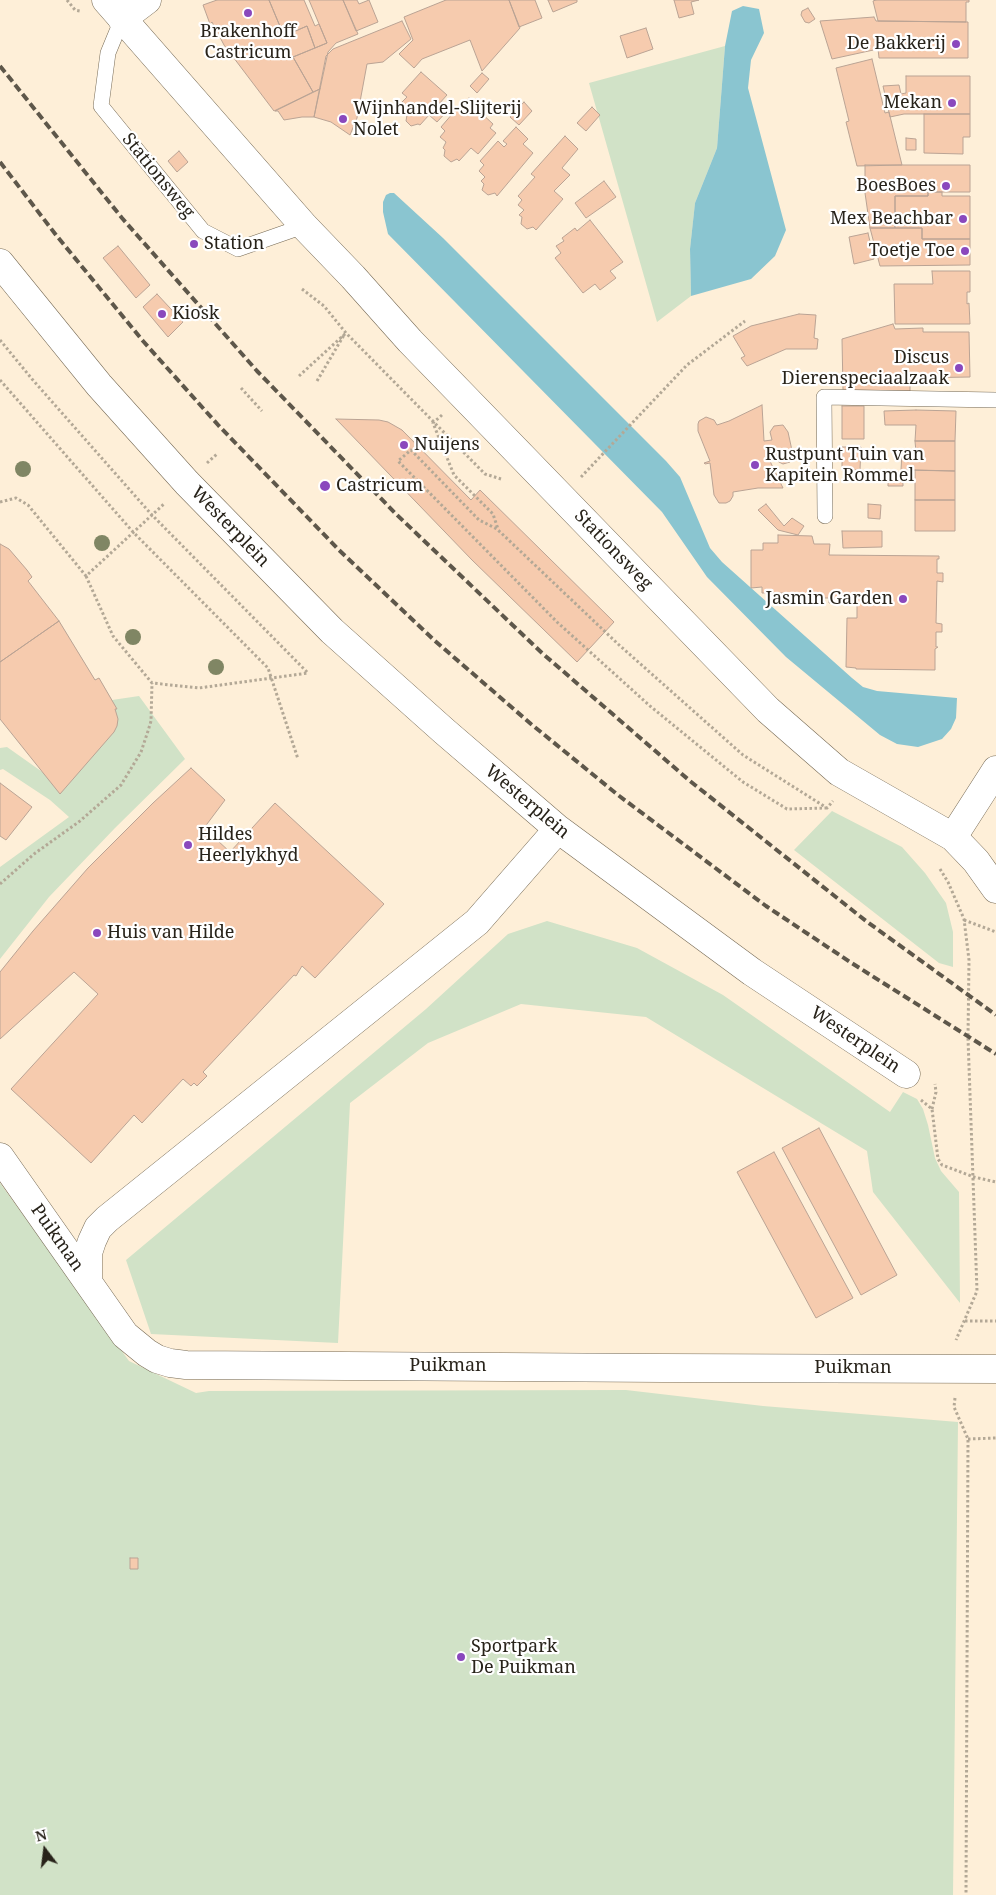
<!DOCTYPE html>
<html>
<head>
<meta charset="utf-8">
<style>
	body { margin:0 }
	#map { position:relative; width:996px; height:1895px; overflow:hidden; background:#feefd8; font-family:"Noto Serif",serif }
	canvas { display:block }
	.north { position:absolute; left:20px; top:1825px; width:50px; height:50px; -webkit-text-stroke:4px #fff; paint-order:stroke; rotate:345deg; font-size:14px; font-weight:700; line-height:20px; text-align:center; color:#28231a }
	.north::after { content:''; display:block; margin:auto; width:18px; height:22px; background:#28231a; clip-path:polygon(50% 0,100% 100%,50% 72%,0 100%) }
</style>
</head>
<body>
<div id="map">
<canvas width="996" height="1895"></canvas>
<div class="north">N</div>
</div>
<script>
const c = document.querySelector('canvas').getContext('2d');
c.lineJoin = 'round';
function fillPath(path, color) { c.fillStyle = color; c.fill(path, 'evenodd'); }
const toPath = rows => new Path2D(rows.map(r => 'M' + r).join(''));
function stroke(path, color, width, dash) { c.strokeStyle = color; c.lineWidth = width; c.lineCap = dash ? 'butt' : 'round'; c.setLineDash(dash || []); c.stroke(path); }
function label(font, color, halo, rows, align = 'center') {
  c.font = font + ' "Noto Serif",serif'; c.lineWidth = 4.5; c.setLineDash([]); c.textBaseline = 'middle'; c.strokeStyle = halo; c.fillStyle = color; for (const [text, x, y, turn = 0] of rows) {
    c.save(); c.translate(x, y); c.rotate((+turn || 0) * Math.PI / 180); c.textAlign = isNaN(turn) ? turn : align; if (halo) c.strokeText(text, 0, 0); c.fillText(text, 0, 0); c.restore();
  }
}
fillPath(toPath([
	[725,46,717,148,695,203,690,249,691,296,657,322,589,83],
	[59,621,95,680,99,678,112,700,139,696,185,759,115,828,49,897,0,959,0,867,69,817,50,800,3,769,0,770,0,748,7,747,48,776,12,653],
	[832,811,902,847,925,873,946,903,953,932,953,967,939,963,794,850],
	[547,921,637,948,723,995,890,1112,903,1092,917,1099,923,1109,928,1125,935,1158,941,1171,959,1192,960,1303,873,1192,867,1151,646,1017,521,1004,428,1043,350,1103,338,1343,151,1334,126,1260,426,1009,508,934],
	[0,1183,129,1361,196,1393,209,1391,626,1390,763,1406,958,1422,953,1895,0,1895]
]), '#d1e2c7');
fillPath(toPath([
	[743,6,759,9,764,33,751,60,748,88,786,230,775,256,751,279,691,296,690,249,695,203,717,148,725,46,732,11],
	[390,193,394,193,443,238,666,461,680,477,710,548,722,562,852,678,863,687,877,691,957,698,956,718,951,729,942,739,918,747,897,744,880,735,786,657,707,577,662,512,388,234,383,212,383,202,386,195]
]), '#8ac5d0');
const building = toPath([
	[217,0,269,0,284,36,307,26,315,48,293,57,313,92,274,111,224,45,212,22,210,24,203,5,217,0],
	[269,0,304,0,315,26,319,24,327,43,315,48,307,26,284,36,269,0],
	[309,0,343,0,358,34,336,43,328,52,320,89,313,92,293,57,327,43,309,0],
	[343,0,357,0,359,4,369,0,378,22,356,31,343,0],
	[446,0,509,0,520,28,482,71,470,40,422,59,414,68,399,54,413,40,404,17,446,0],
	[509,0,535,0,542,18,519,27,509,0],
	[548,0,577,0,577,2,553,12,548,0],
	[674,0,699,0,691,2,694,14,679,18,674,0],
	[876,0,969,0,969,2,966,2,966,22,878,21,873,1,876,0],
	[808,8,815,19,809,23,805,22,801,15,802,11,808,8],
	[874,17,876,21,968,22,968,58,879,58,878,49,832,59,820,21,874,17],
	[402,21,411,39,383,62,367,64,357,118,350,135,331,122,314,117,326,56,333,49,402,21],
	[646,28,653,49,627,58,620,36,646,28],
	[872,59,885,113,889,112,902,165,857,166,846,122,849,121,836,68,872,59],
	[421,72,447,95,420,125,418,124,411,126,406,121,407,115,405,113,409,109,402,102,407,97,402,93,421,72],
	[482,73,489,79,477,93,470,86,482,73],
	[906,76,970,76,970,114,904,114,890,117,883,86,899,85,901,94,906,93,906,76],
	[320,89,314,117,302,117,284,120,278,111,275,111,320,89],
	[469,98,481,109,479,111,493,124,490,128,496,133,478,154,471,148,459,161,457,159,451,162,444,156,445,150,443,148,446,142,440,137,445,131,441,127,459,106,461,108,469,98],
	[524,102,532,111,519,125,510,117,524,102],
	[440,103,448,110,437,122,429,115,440,103],
	[592,107,600,115,586,131,577,123,592,107],
	[924,114,970,114,970,137,963,137,963,154,924,153,924,114],
	[516,127,528,139,523,144,533,153,497,196,495,193,488,195,482,190,484,184,481,181,485,177,479,171,484,165,480,161,498,141,504,147,507,144,503,141,516,127],
	[565,136,578,149,562,168,570,175,554,191,563,199,536,230,533,227,527,229,521,224,522,217,519,215,524,210,518,205,522,200,518,196,535,177,531,174,565,136],
	[906,138,916,139,916,150,906,150,906,138],
	[179,151,188,162,177,172,168,161,179,151],
	[865,165,970,165,970,192,928,192,928,196,895,196,895,228,870,228,865,193,865,165],
	[604,181,616,197,586,218,575,203,604,181],
	[928,192,942,192,942,196,970,196,970,239,922,239,922,228,895,228,895,196,928,196,928,192],
	[590,220,623,262,610,271,616,278,600,290,595,284,583,293,555,258,561,253,556,246,564,241,562,238,575,228,577,231,590,220],
	[870,228,922,228,922,239,970,239,970,265,880,266,870,228],
	[868,233,874,259,854,264,849,237,868,233],
	[118,246,150,285,136,298,103,258,118,246],
	[932,271,970,271,970,292,967,292,967,304,969,303,970,324,895,324,894,284,933,284,932,271],
	[157,294,183,322,168,337,143,307,157,294],
	[799,314,816,315,814,338,818,339,817,349,786,349,747,366,741,358,745,356,733,336,751,326,799,314],
	[893,324,895,329,923,328,923,332,969,332,970,377,910,378,910,391,843,390,842,339,893,324],
	[762,405,764,441,772,440,770,432,774,426,783,425,788,432,793,455,790,462,783,464,779,462,775,459,775,453,767,455,783,488,758,488,733,492,733,496,730,501,726,503,719,503,714,495,710,463,705,464,704,463,710,461,698,431,698,424,699,421,706,417,714,420,717,425,729,421,762,405],
	[842,406,864,406,864,439,842,439,842,406],
	[916,410,956,411,955,441,915,441,916,425,885,425,884,411,916,410],
	[336,419,379,420,388,422,402,430,471,500,480,490,614,622,577,662,472,560,336,419],
	[915,441,955,441,955,471,901,470,902,452,916,452,915,441],
	[842,447,861,447,860,470,842,470,842,447],
	[915,470,955,471,955,500,915,500,915,470],
	[888,472,903,472,903,486,888,486,888,472],
	[915,500,955,500,955,531,915,531,915,500],
	[766,504,784,526,792,518,804,526,798,535,778,530,758,510,766,504],
	[868,504,881,505,880,519,868,518,868,504],
	[842,531,882,531,882,547,843,548,842,531],
	[778,535,812,536,814,544,830,544,829,555,939,556,939,559,937,559,937,573,943,573,943,582,937,581,936,623,942,624,942,632,936,632,936,647,938,647,935,649,935,670,856,669,856,668,846,667,847,618,857,618,857,602,829,603,829,598,813,598,813,604,789,604,788,593,762,593,762,587,751,588,751,550,763,550,763,543,778,543,778,535],
	[0,544,9,549,27,570,32,577,28,581,59,621,0,662,0,544],
	[59,621,95,680,99,678,117,709,115,709,118,719,117,726,114,732,60,794,0,719,0,662,59,621],
	[191,768,225,800,204,828,230,852,275,803,384,904,315,978,302,966,296,976,294,975,203,1072,207,1076,197,1086,194,1083,191,1086,183,1079,142,1123,134,1115,91,1163,11,1089,98,994,74,972,0,1039,0,972,33,931,88,868,153,803,191,768],
	[0,783,32,807,6,840,0,836,0,783],
	[819,1128,897,1275,861,1295,782,1148,819,1128],
	[774,1152,853,1298,816,1318,737,1172,774,1152],
	[130,1558,138,1558,138,1569,130,1569,130,1558]
]);
fillPath(building, '#f6cbae');
stroke(building, '#baa394', 1);
const service = toPath([
	[122,19,108,53,101,106,203,231,238,249,304,226],
	[825,516,824,397,996,400]
]);
const minor = toPath([
	[122,19,147,0],
	[0,263,99,385,187,483,332,631,444,731,558,829,752,972,906,1074],
	[0,1157,125,1335,147,1353,157,1359,170,1363,186,1365,662,1368,996,1369],
	[88,1281,88,1253,92,1241,98,1228,107,1219,477,922,558,829]
]);
const tertiary = toPath([
	[953,837,996,770]
]);
const secondary = toPath([
	[106,0,304,226,353,277,410,341,768,710,839,772,953,837,976,861,996,889]
]);
stroke(service, '#766a55', 16);
stroke(minor, '#766a55', 29);
stroke(tertiary, '#766a55', 29);
stroke(secondary, '#766a55', 29);
stroke(toPath([
	[67,0,75,10,80,11],
	[302,289,324,306,346,333,485,474,501,479],
	[0,340,32,379,152,515,308,673],
	[299,376,346,333],
	[0,380,133,532,268,668,298,759],
	[317,381,344,335],
	[241,388,262,411],
	[442,415,433,423,454,475,493,514,498,529],
	[207,463,217,454],
	[581,477,687,365,745,321],
	[0,502,16,498,28,505,86,576,165,503],
	[86,576,113,636,152,683,199,688,308,673],
	[827,808,787,809,743,782,650,706,557,622,398,461,411,450,479,520,497,529,618,644,743,755,827,808,833,801],
	[940,869,948,882,964,919,969,960,968,1038,977,1291,956,1340],
	[0,884,34,854,80,821,121,785,141,752,148,731,151,721,152,683],
	[964,920,996,932],
	[921,1100,932,1109,938,1159,942,1165,974,1177,996,1182],
	[932,1109,936,1092,935,1084],
	[965,1321,996,1321],
	[955,1398,954,1407,968,1439,966,1895],
	[968,1439,996,1438]
]), '#b3a896', 3, [2.5, 2.5]);
stroke(service, '#fff', 15);
stroke(minor, '#fff', 28);
stroke(tertiary, '#fff', 28);
stroke(secondary, '#fff', 28);
stroke(toPath([
	[0,66,122,218,257,371,396,514,542,653,690,781,866,921,996,1015],
	[0,162,56,235,143,341,219,426,339,550,434,640,531,724,618,795,766,906,850,962,996,1054]
]), '#5e574a', 4, [8, 4]);
c.fillStyle = '#808664';
for (const [x, y] of [
	[23,469],
	[102,543],
	[133,637],
	[216,667]
]) { c.beginPath(); c.arc(x, y, 8, 0, 2 * Math.PI); c.fill(); }
for (const [x, y, r, color] of [
	[248,13,5,"#8a48bd"],
	[956,44,5,"#8a48bd"],
	[952,103,5,"#8a48bd"],
	[343,119,5,"#8a48bd"],
	[946,186,5,"#8a48bd"],
	[963,219,5,"#8a48bd"],
	[194,244,5,"#8a48bd"],
	[965,251,5,"#8a48bd"],
	[162,314,5,"#8a48bd"],
	[959,368,5,"#8a48bd"],
	[404,445,5,"#8a48bd"],
	[755,465,5,"#8a48bd"],
	[325,486,6,"#8a48bd"],
	[903,599,5,"#8a48bd"],
	[188,845,5,"#8a48bd"],
	[97,933,5,"#8a48bd"],
	[461,1657,5,"#8a48bd"]
]) { const dot = new Path2D(); dot.arc(x, y, r, 0, 2 * Math.PI); c.fillStyle = color; c.fill(dot); stroke(dot, '#fff', 2); }
label('18px', '#28231a', '#fff', [
	["Brakenhoff",248,32,"center"],
	["Castricum",248,53,"center"],
	["De Bakkerij",946,44,"right"],
	["Mekan",942,103,"right"],
	["Wijnhandel-Slijterij",353,109],
	["Nolet",353,130],
	["BoesBoes",936,186,"right"],
	["Mex Beachbar",953,219,"right"],
	["Station",204,244],
	["Toetje Toe",955,251,"right"],
	["Kiosk",172,314],
	["Discus",949,358,"right"],
	["Dierenspeciaalzaak",949,379,"right"],
	["Nuijens",414,445],
	["Rustpunt Tuin van",765,455],
	["Kapitein Rommel",765,476],
	["Castricum",336,486],
	["Jasmin Garden",893,599,"right"],
	["Hildes",198,835],
	["Heerlykhyd",198,856],
	["Huis van Hilde",107,933],
	["Sportpark",471,1647],
	["De Puikman",471,1668]
], 'left');
label('18px', '#28231a', '#fff', [
	["Stationsweg",158,176,51],
	["Westerplein",230,527,46],
	["Stationsweg",613,550,46],
	["Westerplein",527,802,40],
	["Westerplein",855,1040,34],
	["Puikman",57,1238,55],
	["Puikman",448,1366],
	["Puikman",853,1368]
]);
</script>
</body>
</html>
